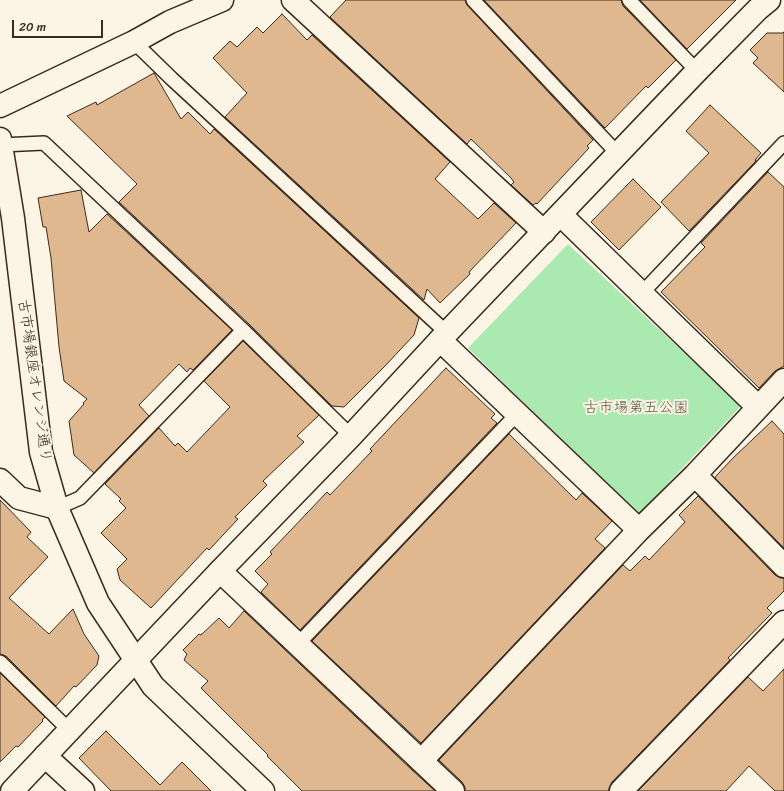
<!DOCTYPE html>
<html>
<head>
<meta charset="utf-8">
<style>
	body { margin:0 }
	#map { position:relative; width:784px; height:791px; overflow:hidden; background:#fcf5e5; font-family:Sriracha,sans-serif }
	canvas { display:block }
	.scale { position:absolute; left:12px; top:20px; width:91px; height:18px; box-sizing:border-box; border:2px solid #3b2a1e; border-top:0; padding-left:5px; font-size:12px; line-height:14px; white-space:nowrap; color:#3b2a1e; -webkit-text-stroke:3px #fcf5e5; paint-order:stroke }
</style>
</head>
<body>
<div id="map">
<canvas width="784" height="791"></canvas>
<div class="scale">20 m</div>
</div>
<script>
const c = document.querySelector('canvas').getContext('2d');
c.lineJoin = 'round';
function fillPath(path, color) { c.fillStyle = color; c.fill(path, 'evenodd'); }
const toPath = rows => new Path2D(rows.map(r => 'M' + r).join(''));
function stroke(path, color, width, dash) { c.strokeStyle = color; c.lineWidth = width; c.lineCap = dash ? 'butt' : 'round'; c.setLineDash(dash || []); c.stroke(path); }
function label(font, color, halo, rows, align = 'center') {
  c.font = font + ' Sriracha,"Klee One",sans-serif'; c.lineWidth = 4; c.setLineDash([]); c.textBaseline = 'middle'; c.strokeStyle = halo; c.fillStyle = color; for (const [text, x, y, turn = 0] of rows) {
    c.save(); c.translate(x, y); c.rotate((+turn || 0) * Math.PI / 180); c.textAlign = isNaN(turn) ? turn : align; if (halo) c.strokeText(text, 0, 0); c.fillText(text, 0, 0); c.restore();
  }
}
fillPath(toPath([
	[568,244,741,406,638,515,468,348]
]), '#aae9b0');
const building = toPath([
	[346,0,465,0,467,5,593,140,587,146,589,148,537,204,536,203,533,205,511,185,514,182,511,178,471,139,467,144,330,17,346,0],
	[484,0,621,0,623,6,676,60,648,88,646,86,605,128,484,0],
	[640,0,736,0,687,49,640,0],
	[282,14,307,40,312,35,450,162,435,179,478,219,494,203,516,223,469,272,470,274,440,303,427,289,424,300,225,117,247,93,213,58,230,41,237,47,257,27,263,33,282,14],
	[784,32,784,92,753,63,758,58,750,50,767,33,783,33,784,32],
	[154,73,181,119,188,112,210,134,214,129,419,318,414,335,385,366,344,407,332,406,249,324,119,202,137,184,67,116,96,102,97,105,154,73],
	[710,105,761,153,755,160,756,161,689,231,661,202,709,153,686,131,710,105],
	[768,172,784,187,784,366,775,371,759,388,661,292,705,247,701,243,768,172],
	[633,179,661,207,619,250,591,222,633,179],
	[81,190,89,232,107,214,232,330,193,370,190,368,187,372,179,364,139,405,149,416,94,473,74,455,69,421,84,404,83,403,87,399,64,381,59,347,51,258,46,227,43,227,38,198,81,190],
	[243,341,319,415,297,436,304,442,263,481,267,485,235,517,238,519,209,550,207,548,151,608,120,580,117,569,127,559,101,533,126,508,119,501,121,499,105,484,159,428,175,446,178,443,187,452,230,407,204,381,243,341],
	[446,368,495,414,491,418,497,423,300,630,261,592,268,584,255,571,272,554,270,552,327,492,330,495,372,451,370,449,446,368],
	[772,421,784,434,784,548,715,478,716,476,733,458,772,421],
	[509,434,576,500,582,493,612,521,595,539,605,548,421,743,312,641,509,434],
	[698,496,775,575,780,578,784,578,784,591,767,608,772,613,728,658,730,660,612,782,609,788,609,791,465,791,465,787,462,782,439,760,623,565,630,571,645,556,649,560,685,522,679,515,698,496],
	[0,500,31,532,27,537,48,557,9,598,49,634,73,609,84,634,99,656,97,665,76,687,74,686,56,706,6,656,0,654,0,500],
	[244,611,412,770,435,791,302,791,267,756,268,755,201,688,208,681,184,660,187,654,183,650,199,634,201,635,219,618,229,628,244,611],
	[784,669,784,791,775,791,749,766,726,791,638,791,748,677,763,691,784,669],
	[0,673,45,717,42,720,43,721,18,747,16,746,0,762,0,673],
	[106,731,160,785,182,762,211,791,111,791,79,758,106,731]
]);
fillPath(building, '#dfb890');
stroke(building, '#3b2a1e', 1);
const lane = toPath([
	[473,0,618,154],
	[629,0,697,71],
	[134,42,172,79,447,333],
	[1,145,44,143,243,330,351,436],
	[642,293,784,143],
	[57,508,80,498,243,330],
	[298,644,518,413],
	[0,662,70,731]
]);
const street = toPath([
	[293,0,544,232],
	[0,106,134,42,170,22,222,0],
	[561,215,758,407],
	[440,340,639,530],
	[695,475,784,566],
	[0,480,19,498,57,508],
	[220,571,453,791],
	[45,756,83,791],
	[421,761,639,530,695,475,784,380],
	[621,791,784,622]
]);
const secondary = toPath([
	[0,139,13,218,41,452,57,508,98,603,153,686,263,791],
	[12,791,220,571,351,436,440,340,697,71,758,9,769,0]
]);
stroke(lane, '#3b2a1e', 16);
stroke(street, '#3b2a1e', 25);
stroke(secondary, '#3b2a1e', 25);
stroke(lane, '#fcf5e5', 13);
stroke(street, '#fcf5e5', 22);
stroke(secondary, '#fcf5e5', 22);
label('15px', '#3b2a1e', '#fcf5e5', [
	["古市場銀座オレンジ通り",34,381,82]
]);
label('15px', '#575a42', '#fcf5e5', [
	["古市場第五公園",636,408]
]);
</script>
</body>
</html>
